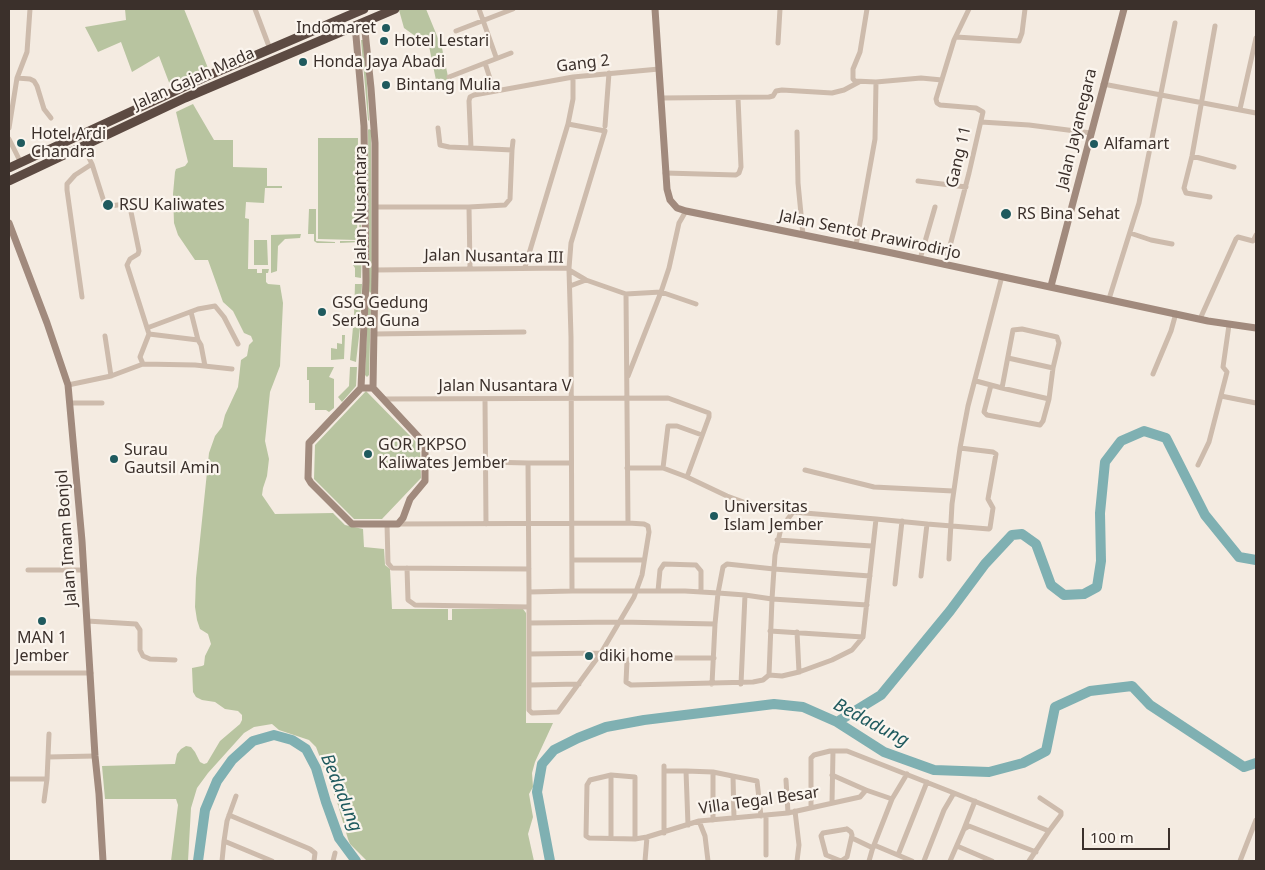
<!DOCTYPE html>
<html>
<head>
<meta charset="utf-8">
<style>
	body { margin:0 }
	#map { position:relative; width:1265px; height:870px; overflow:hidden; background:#f4ebe1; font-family:"Noto Sans",sans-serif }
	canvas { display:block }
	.frame { position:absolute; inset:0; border:10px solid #3b302b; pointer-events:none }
	.scale { position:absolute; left:1082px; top:828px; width:88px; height:22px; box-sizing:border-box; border:2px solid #3b302b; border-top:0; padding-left:6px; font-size:15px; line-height:18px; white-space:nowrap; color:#3b302b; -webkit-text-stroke:4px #fbf5ee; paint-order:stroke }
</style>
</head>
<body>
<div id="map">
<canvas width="1265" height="870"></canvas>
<div class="frame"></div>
<div class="scale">100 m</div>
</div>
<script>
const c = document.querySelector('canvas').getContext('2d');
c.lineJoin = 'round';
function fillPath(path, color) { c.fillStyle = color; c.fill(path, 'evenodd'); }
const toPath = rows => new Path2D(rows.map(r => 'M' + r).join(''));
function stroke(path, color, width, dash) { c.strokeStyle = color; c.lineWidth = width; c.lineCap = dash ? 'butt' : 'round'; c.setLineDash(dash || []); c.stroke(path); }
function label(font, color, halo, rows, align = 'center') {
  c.font = font + ' "Noto Sans",sans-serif'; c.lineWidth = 4.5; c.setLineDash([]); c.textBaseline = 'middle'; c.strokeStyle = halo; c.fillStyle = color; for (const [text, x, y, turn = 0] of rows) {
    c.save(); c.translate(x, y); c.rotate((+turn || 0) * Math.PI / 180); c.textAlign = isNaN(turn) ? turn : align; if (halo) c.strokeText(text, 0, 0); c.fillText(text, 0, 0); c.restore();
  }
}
fillPath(toPath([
	[125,9,184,9,208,68,170,85,159,56,132,72,121,42,98,52,85,27,126,20],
	[403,9,426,9,442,48,451,91,438,90,429,46,404,28,399,10],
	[361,40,363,40,366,67,369,121,368,120],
	[193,104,214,140,233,140,233,167,267,168,267,186,282,186,282,188,265,188,264,203,246,202,245,218,249,219,248,269,257,269,257,273,262,273,262,269,269,269,268,273,266,273,266,282,268,284,280,285,283,303,280,366,270,392,265,441,269,459,267,476,263,488,262,495,275,514,333,513,345,525,363,529,364,547,384,549,385,565,390,569,392,609,448,609,448,620,452,620,452,609,523,609,526,613,526,723,553,723,535,762,532,773,533,787,529,794,533,817,528,834,534,861,367,861,350,844,348,839,337,802,316,747,309,740,279,730,272,724,254,727,244,733,208,773,197,788,191,808,188,861,171,861,178,805,176,799,105,799,102,766,175,764,177,754,181,749,186,746,191,747,195,752,200,762,204,764,207,763,220,741,240,724,242,720,242,715,238,711,225,709,215,702,202,700,196,697,193,692,192,668,202,666,204,665,205,656,211,644,208,634,200,629,197,620,195,607,196,578,209,453,215,436,222,427,225,415,238,387,241,360,247,356,249,345,253,341,251,336,244,333,233,311,223,302,208,260,195,260,178,235,174,223,173,194,175,172,176,169,185,166,188,162,176,112],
	[369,129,371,130,371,162,372,291,370,293,369,291,368,130],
	[318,138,358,138,357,240,318,239],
	[360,190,361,190,361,242,340,243,340,241,359,241],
	[309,209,316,209,316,241,335,242,335,243,317,243,314,241,314,234,308,234],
	[301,234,300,238,285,239,278,246,277,271,271,273,271,235],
	[254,240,267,240,268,265,254,265],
	[356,250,362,250,361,278,355,277,355,268,353,265,355,263],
	[355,284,362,284,360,317,354,316],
	[370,304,371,306,369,375,367,377,365,375,368,305],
	[353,327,360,328,356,362,350,360],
	[342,335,345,335,344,359,331,360,331,348,337,349,337,343,342,344],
	[307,367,334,367,329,377,334,379,334,408,329,412,326,410,315,410,315,403,309,403,309,380,307,380],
	[350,367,357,367,356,386,342,402,338,397,349,386],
	[366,391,420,446,421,478,382,519,354,519,314,479,315,445]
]), '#b8c4a0');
stroke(toPath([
	[837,722,881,695,950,611,985,564,1012,535,1022,534,1036,544,1051,585,1064,595,1084,594,1097,587,1101,561,1100,513,1105,462,1121,441,1144,431,1166,438,1205,515,1239,557,1256,560],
	[198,861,205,810,217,781,232,760,253,741,274,735,292,740,306,749,316,768,326,802,339,838,356,861],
	[550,861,537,792,542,764,554,750,578,738,606,727,644,720,774,704,803,707,837,722,884,752,934,770,989,772,1023,763,1046,751,1055,707,1090,691,1132,686,1150,705,1244,767,1256,763]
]), '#7fb0b2', 10);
stroke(toPath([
	[255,9,270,49],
	[479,9,496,57],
	[867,9,860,52,853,69,853,79,855,81,876,82,921,78,942,80],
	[456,31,513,9],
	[956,37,1019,41,1022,33,1025,9],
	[778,43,780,9],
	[449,77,485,63],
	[17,78,30,79,34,81,37,86,44,109,51,118],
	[1103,84,1256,113],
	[494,91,485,63,511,53],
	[661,98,769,97,773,96,776,91,782,90,832,93,844,90,859,82],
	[1240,109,1256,38],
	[981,122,1029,125,1091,133],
	[568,124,605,131,571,243,569,268],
	[605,126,609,73],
	[9,128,17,78,27,52,30,9],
	[438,128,440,145,449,147,471,148],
	[797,132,798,183,803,235],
	[9,139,21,163],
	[513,141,512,150,471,148,469,101,470,97,474,95,573,77,659,69],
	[83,146,92,164,105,205,110,206,125,204,130,207,139,251,138,254,130,259,127,265,149,334,140,357,143,364],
	[1192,156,1234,167],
	[665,173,736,175,739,173,741,167,738,98],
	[918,181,966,187],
	[1210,197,1186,193,1184,188,1192,156,1215,26],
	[375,207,469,207,505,205,510,199,512,150],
	[469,207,470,268],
	[1130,233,1151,240,1172,244],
	[856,245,875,139,876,82],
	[920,259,935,207],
	[945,265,969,173,983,112,976,108,940,105,937,103,936,99,954,40,969,9],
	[525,267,568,124,573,99,573,77],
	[375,270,569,268,569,270,586,280,626,294,661,292,696,304],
	[570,286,586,280],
	[626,294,628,523],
	[82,297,67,190,67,184,75,175,92,164],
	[1109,299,1139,203,1175,23],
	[191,312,198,340],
	[1200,319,1236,239,1238,237,1253,241,1256,235],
	[147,328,198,309,215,306,224,317,238,344],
	[149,334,198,340,201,345,205,366],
	[374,334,524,332],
	[105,336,111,376],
	[1008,358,1053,368],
	[1153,374,1171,331,1176,313],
	[628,376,661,292,669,268,679,223,686,211],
	[976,381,1002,388,1049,399,1053,368,1059,343,1057,337,1022,329,1013,330,1002,388],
	[68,385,111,376,143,364,195,365,232,369],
	[991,385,984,412,987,415,1040,425,1043,421,1049,399],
	[1221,396,1256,403],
	[383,399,668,398,709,413,709,417,687,477],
	[485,399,486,524],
	[70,403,102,403],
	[486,462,528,463,529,592,572,591,571,337,569,270],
	[528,463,571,463],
	[1198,465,1209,442,1227,372,1223,367,1229,325],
	[627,468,663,468,687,477,727,496,757,507,793,512],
	[663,468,668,426,677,426,702,435],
	[805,470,874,487,953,491],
	[387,524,388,563,392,568,529,569],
	[398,524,628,523,644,524,648,526,649,532,642,575,634,597,601,653,558,712,532,713,529,710,529,592],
	[777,540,872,546],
	[949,559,952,504,960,448,968,406,1002,276],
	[572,560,644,560],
	[407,568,408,600,415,605,529,607],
	[28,570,84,570],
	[870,576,774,569,775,555,781,528,793,512,876,519],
	[921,576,927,524],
	[895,584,902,521],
	[572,591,685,591,718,593,723,567,727,564,774,569,772,599,867,605],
	[658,591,660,570,664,564,696,565,701,571,701,591],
	[745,595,772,599,769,675],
	[87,621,136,624,140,630,140,650,143,656,150,659,175,660],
	[529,623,620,622,715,624,712,684],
	[715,624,718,593,745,595,741,684],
	[770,631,863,637],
	[797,632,799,672],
	[529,654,601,653],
	[714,658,631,658,627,661,626,682,631,685,753,682,763,680,769,675,782,676,799,672,832,660,852,650,863,637,876,519,927,524,989,529,990,528,993,508,988,499,996,454,993,452,960,448],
	[9,673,91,673],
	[530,685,579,684],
	[48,757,49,734],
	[664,771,686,771],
	[611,775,611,838],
	[832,775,866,790],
	[733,776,734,818],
	[9,779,47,779,48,757,95,756],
	[786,780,788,813],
	[1040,798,1061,812,1061,815,1049,831],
	[892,799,907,774],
	[44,801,47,779],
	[832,803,833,751],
	[811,808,811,758,814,755,830,751,847,751,954,793],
	[795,811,799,845,797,861],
	[229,815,310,849,315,853,314,861],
	[713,820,713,772],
	[699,821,705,836,708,861],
	[688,825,686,771,713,772,757,781,761,816],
	[847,829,851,832,852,835,847,857,841,861,826,855,821,836,823,833,847,829],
	[964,829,975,801],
	[664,833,664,766],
	[852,838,873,848],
	[635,839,635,777,611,775,590,780,587,785,586,836,589,838,635,839,647,837,699,821,788,813,860,797,866,790,892,799,874,845,912,861],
	[224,841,272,861],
	[957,846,992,861],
	[766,855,766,815],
	[898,855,927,782],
	[222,861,224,841,227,821,236,796],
	[333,861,335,853],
	[645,861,647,837],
	[869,861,873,847],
	[924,861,944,810,954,793,1049,831,1029,861],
	[950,861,964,829,969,826,1036,852],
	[1240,861,1256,820]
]), '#cdbbac', 5);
stroke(toPath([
	[655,9,667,189,670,200,677,208,686,211,892,253,1208,321,1256,328],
	[364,22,371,88,375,143,375,270,373,388],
	[355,25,364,126,366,281,361,388],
	[9,223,47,323,68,385,82,541,95,756,99,794,103,861],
	[1051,286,1124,9],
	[361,388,373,388,425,444,425,481,410,499,403,518,398,524,352,524,311,483,308,478,309,443,361,388]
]), '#a18a7d', 7);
stroke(toPath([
	[9,168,212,74,364,9],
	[9,181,185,98,395,9]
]), '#5c4a42', 9);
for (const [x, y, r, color] of [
	[386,28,5,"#1f5a5e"],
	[384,41,5,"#1f5a5e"],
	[303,62,5,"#1f5a5e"],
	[386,85,5,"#1f5a5e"],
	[21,143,5,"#1f5a5e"],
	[1094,144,5,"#1f5a5e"],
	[108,205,6,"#1f5a5e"],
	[1006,214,6,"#1f5a5e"],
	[322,312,5,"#1f5a5e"],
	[368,454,5,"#1f5a5e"],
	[114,459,5,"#1f5a5e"],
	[714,516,5,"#1f5a5e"],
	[42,621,5,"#1f5a5e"],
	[589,656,5,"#1f5a5e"]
]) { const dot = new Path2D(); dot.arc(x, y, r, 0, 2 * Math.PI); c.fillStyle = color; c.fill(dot); stroke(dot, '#fbf5ee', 2); }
label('16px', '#3b302b', '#fbf5ee', [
	["Indomaret",376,28,"right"],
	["Hotel Lestari",394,41],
	["Honda Jaya Abadi",313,62],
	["Bintang Mulia",396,85],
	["Hotel Ardi",31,134],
	["Chandra",31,152],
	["Alfamart",1104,144],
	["RSU Kaliwates",119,205],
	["RS Bina Sehat",1017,214],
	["GSG Gedung",332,303],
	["Serba Guna",332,321],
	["GOR PKPSO",378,445],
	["Kaliwates Jember",378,463],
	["Surau",124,450],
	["Gautsil Amin",124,468],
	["Universitas",724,507],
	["Islam Jember",724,525],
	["MAN 1",42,638,"center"],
	["Jember",42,656,"center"],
	["diki home",599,656]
], 'left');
label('16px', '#3b302b', '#fbf5ee', [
	["Gang 2",583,64,-7],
	["Jalan Gajah Mada",194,79,-24],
	["Jalan Jayanegara",1077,129,-76],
	["Gang 11",959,157,-77],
	["Jalan Nusantara",361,205,-90],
	["Jalan Sentot Prawirodirjo",870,235,12],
	["Jalan Nusantara III",494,257,1],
	["Jalan Nusantara V",505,386],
	["Jalan Imam Bonjol",67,538,-94],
	["Villa Tegal Besar",759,801,-8]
]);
label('italic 18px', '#1f5a5e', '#fbf5ee', [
	["Bedadung",871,723,28],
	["Bedadung",341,793,68]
]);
</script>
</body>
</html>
